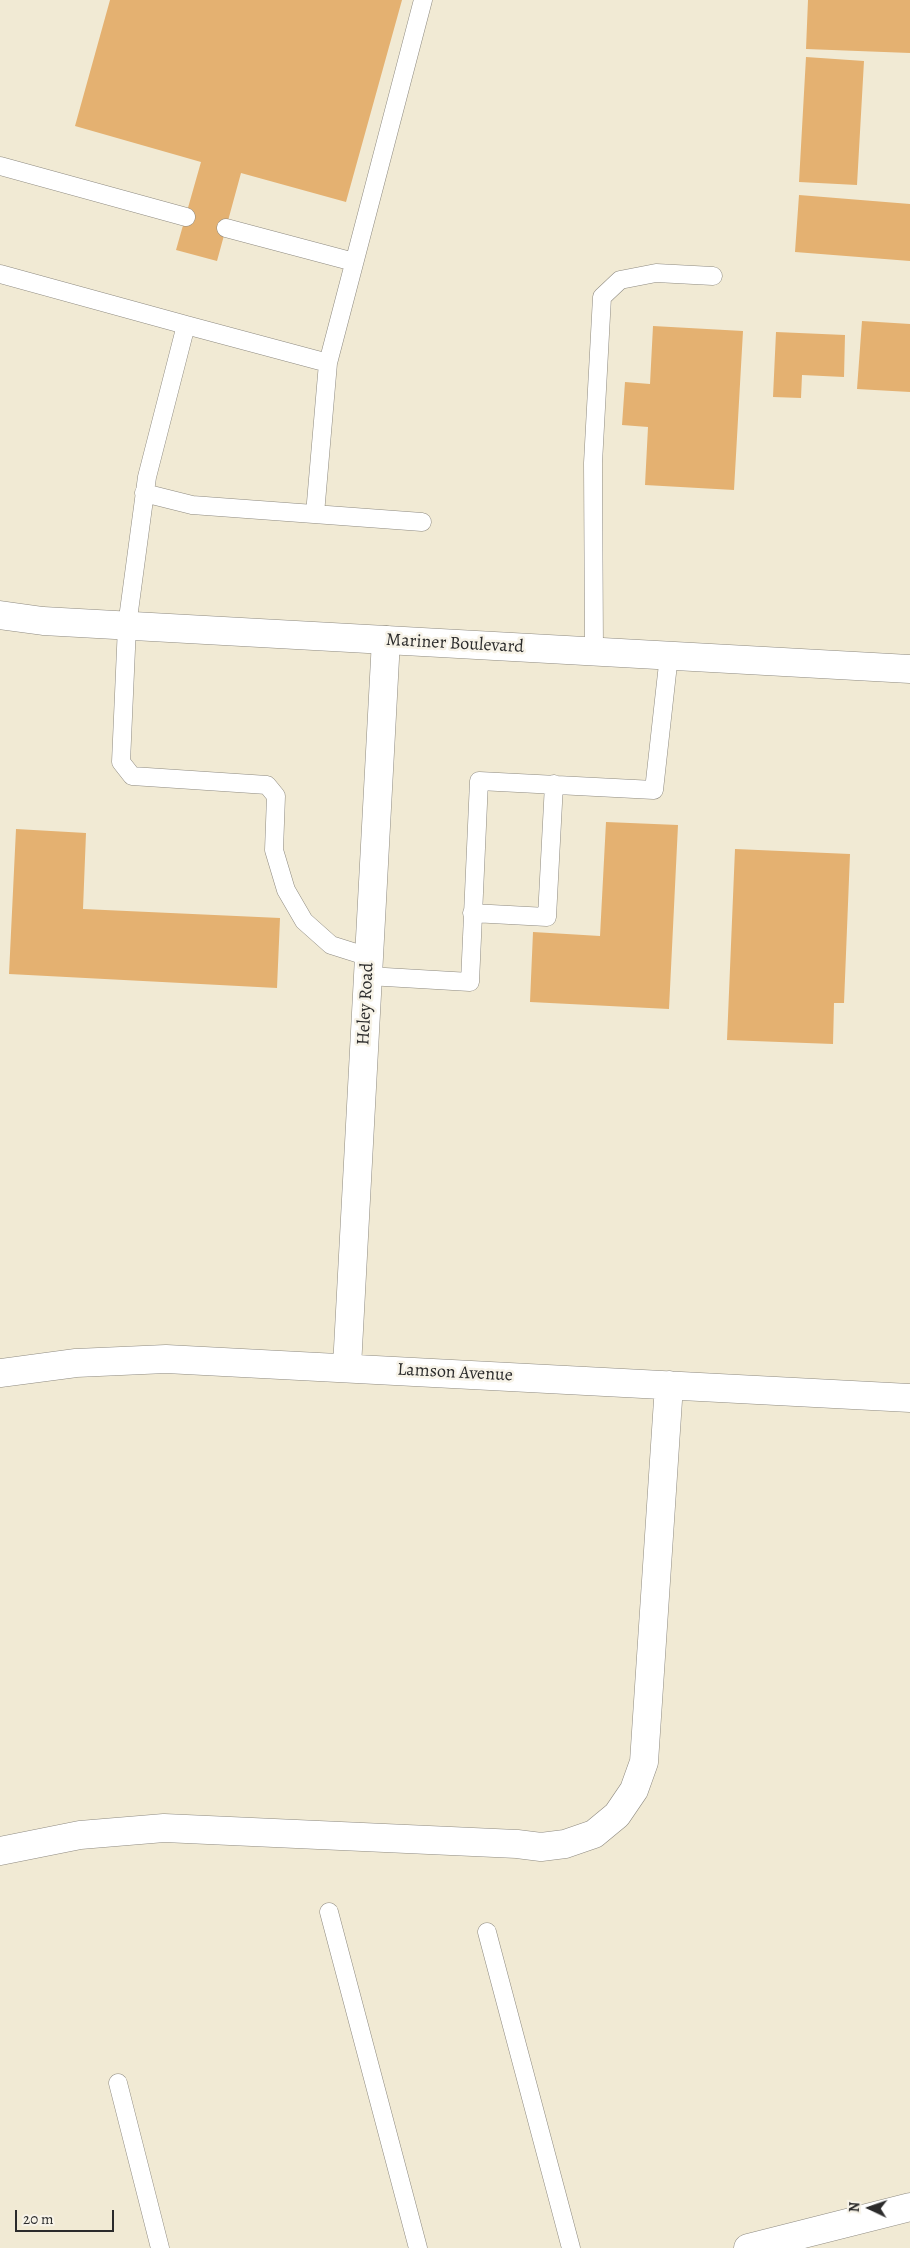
<!DOCTYPE html>
<html>
<head>
<meta charset="utf-8">
<style>
	body { margin:0 }
	#map { position:relative; width:910px; height:2248px; overflow:hidden; background:#f1ead4; font-family:Alegreya,serif }
	canvas { display:block }
	.north { position:absolute; left:845px; top:2183px; width:50px; height:50px; -webkit-text-stroke:4px #f7f3e8; paint-order:stroke; rotate:273deg; font-size:14px; font-weight:700; line-height:20px; text-align:center; color:#2b2b2b }
	.north::after { content:''; display:block; margin:auto; width:18px; height:22px; background:#2b2b2b; clip-path:polygon(50% 0,100% 100%,50% 72%,0 100%) }
	.scale { position:absolute; left:15px; top:2210px; width:99px; height:22px; box-sizing:border-box; border:2px solid #2b2b2b; border-top:0; padding-left:6px; font-size:15px; line-height:18px; white-space:nowrap; color:#2b2b2b; -webkit-text-stroke:4px #f7f3e8; paint-order:stroke }
</style>
</head>
<body>
<div id="map">
<canvas width="910" height="2248"></canvas>
<div class="north">N</div>
<div class="scale">20 m</div>
</div>
<script>
const c = document.querySelector('canvas').getContext('2d');
c.lineJoin = 'round';
function fillPath(path, color) { c.fillStyle = color; c.fill(path, 'evenodd'); }
const toPath = rows => new Path2D(rows.map(r => 'M' + r).join(''));
function stroke(path, color, width, dash) { c.strokeStyle = color; c.lineWidth = width; c.lineCap = dash ? 'butt' : 'round'; c.setLineDash(dash || []); c.stroke(path); }
function label(font, color, halo, rows, align = 'center') {
  c.font = font + ' Alegreya,serif'; c.lineWidth = 5; c.setLineDash([]); c.textBaseline = 'middle'; c.strokeStyle = halo; c.fillStyle = color; for (const [text, x, y, turn = 0] of rows) {
    c.save(); c.translate(x, y); c.rotate((+turn || 0) * Math.PI / 180); c.textAlign = isNaN(turn) ? turn : align; if (halo) c.strokeText(text, 0, 0); c.fillText(text, 0, 0); c.restore();
  }
}
fillPath(toPath([
	[110,0,402,0,346,202,241,173,217,261,176,250,201,162,75,126],
	[808,0,910,0,910,53,806,49],
	[806,57,864,61,857,185,799,182],
	[799,195,910,204,910,261,795,252],
	[862,321,910,324,910,392,857,389],
	[653,326,743,331,734,490,645,485,648,427,622,425,625,382,650,384],
	[776,332,845,335,844,377,802,375,801,398,773,397],
	[606,822,678,825,669,1009,530,1002,533,932,600,936],
	[16,829,86,833,83,909,280,918,277,988,9,974],
	[735,849,850,854,844,1003,834,1003,833,1044,727,1040]
]), '#e4b171');
const lane = toPath([
	[0,166,186,217],
	[226,228,354,262],
	[0,274,186,325],
	[144,493,192,505,422,522],
	[315,514,328,363],
	[594,651,593,463,602,297,620,280,656,273,713,276],
	[472,913,547,917,554,784],
	[369,957,331,945,304,921,286,890,274,850,276,796,267,785,132,776,121,762,127,626,147,477,186,325,328,363,423,0],
	[368,976,470,982,479,781,654,790,669,655],
	[329,1912,418,2248],
	[487,1932,571,2248],
	[118,2083,160,2248]
]);
const street = toPath([
	[347,1367,386,640],
	[0,1373,76,1363,166,1359,910,1398],
	[0,1851,80,1835,164,1828,517,1844,541,1847,565,1844,594,1834,617,1815,634,1790,644,1762,669,1385],
	[748,2248,910,2207]
]);
const secondary = toPath([
	[0,615,43,621,910,669]
]);
stroke(lane, '#8e8a80', 19);
stroke(street, '#8e8a80', 29);
stroke(secondary, '#8e8a80', 29);
stroke(lane, '#fff', 18);
stroke(street, '#fff', 28);
stroke(secondary, '#fff', 28);
label('18px', '#2b2b2b', '#f7f3e8', [
	["Mariner Boulevard",455,644,3],
	["Heley Road",366,1004,-87],
	["Lamson Avenue",455,1373,3]
]);
</script>
</body>
</html>
